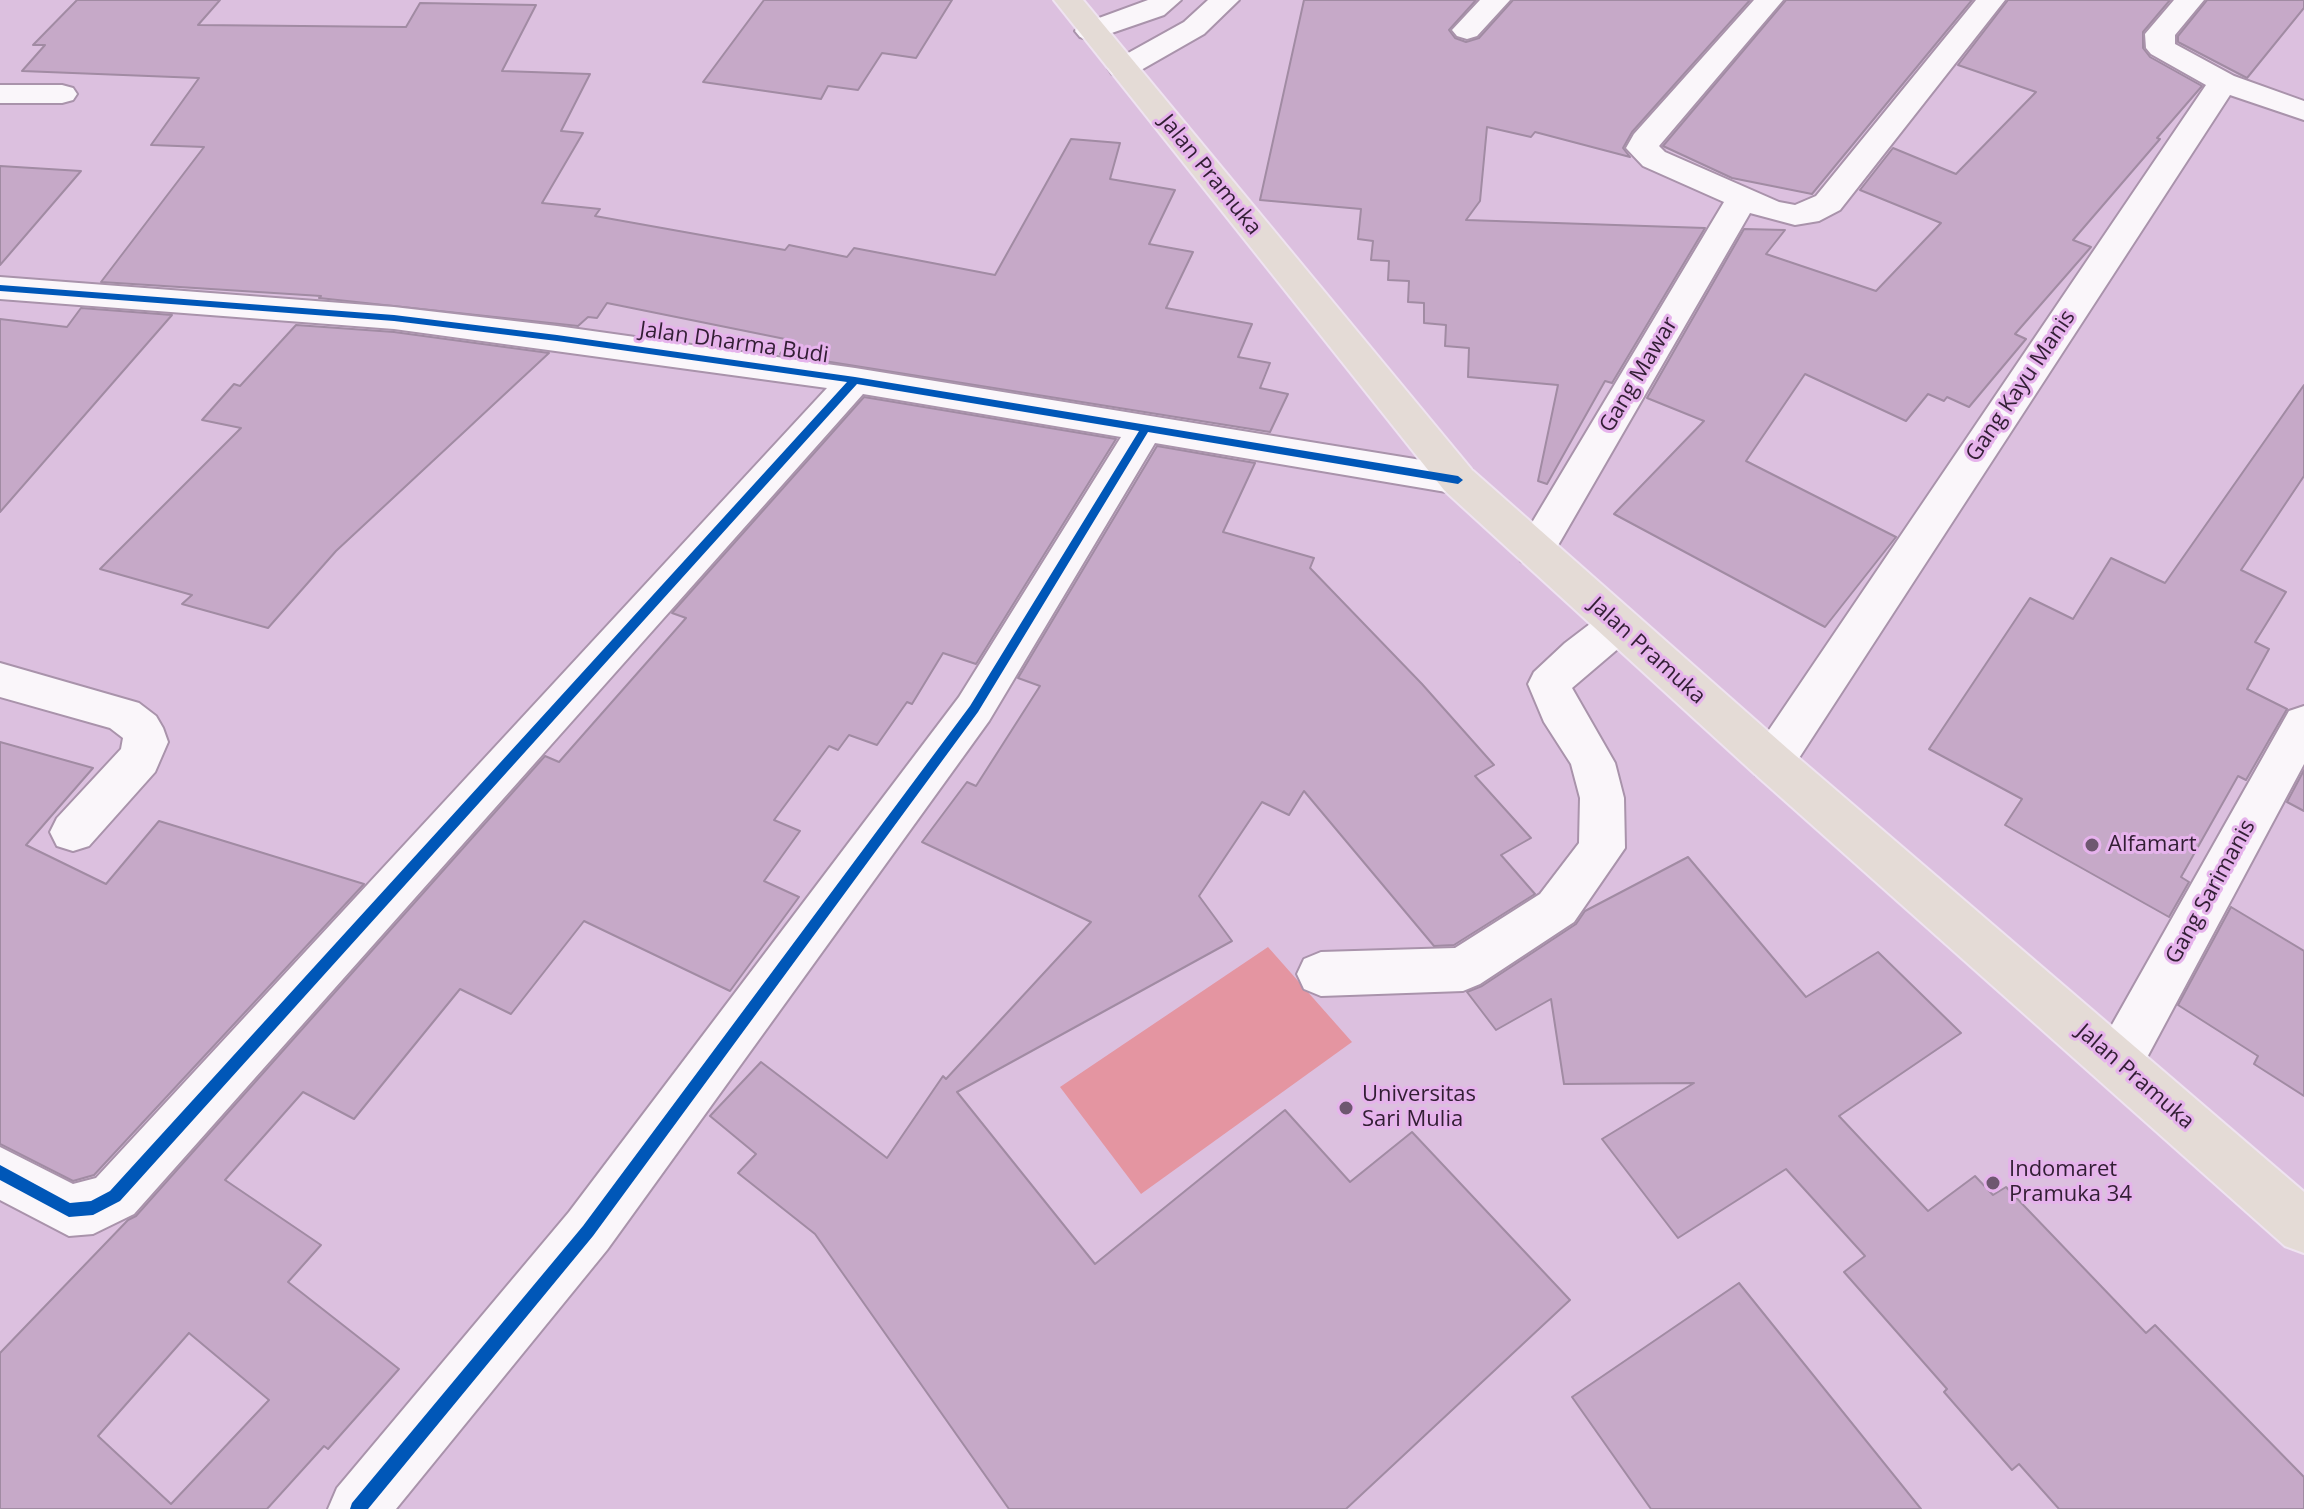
<!DOCTYPE html>
<html>
<head>
<meta charset="utf-8">
<style>
	body { margin:0 }
	canvas { display:block; background:#dcc0df }
</style>
</head>
<body>
<canvas width="2304" height="1509"></canvas>
<script>
const c = document.querySelector('canvas').getContext('2d');
c.lineJoin = 'round';
function fillPath(path, color) { c.fillStyle = color; c.fill(path, 'evenodd'); }
const toPath = rows => new Path2D(rows.map(r => 'M' + r).join(''));
function stroke(path, color, width, dash) { c.strokeStyle = color; c.lineWidth = width; c.lineCap = dash ? 'butt' : 'round'; c.setLineDash(dash || []); c.stroke(path); }
function label(font, color, halo, rows, align = 'center') {
  c.font = font + ' "Open Sans",sans-serif'; c.lineWidth = 6; c.setLineDash([]); c.textBaseline = 'middle'; c.strokeStyle = halo; c.fillStyle = color; for (const [text, x, y, turn = 0] of rows) {
    c.save(); c.translate(x, y); c.rotate((+turn || 0) * Math.PI / 180); c.textAlign = isNaN(turn) ? turn : align; if (halo) c.strokeText(text, 0, 0); c.fillText(text, 0, 0); c.restore();
  }
}
fillPath(toPath([
	[1268,947,1352,1042,1141,1194,1060,1087]
]), '#e495a1');
const building = toPath([
	[77,0,220,0,198,25,406,27,420,3,536,5,502,71,590,74,561,131,583,133,542,203,600,209,595,216,785,250,789,245,847,257,854,248,995,275,1071,139,1120,143,1110,179,1175,190,1149,244,1193,252,1166,308,1252,324,1238,357,1270,363,1260,388,1288,394,1270,432,780,354,790,340,607,303,597,318,588,317,578,326,319,298,321,296,101,282,204,147,151,145,199,78,22,71,45,45,33,45,77,0],
	[764,0,952,0,916,58,882,53,858,90,828,86,821,99,703,82,764,0],
	[1304,0,1476,0,1449,30,1455,38,1466,42,1479,38,1513,0,1750,0,1632,132,1623,148,1630,157,1535,132,1531,137,1487,127,1480,201,1466,220,1705,228,1612,383,1605,381,1547,484,1538,481,1558,385,1468,377,1469,348,1445,346,1446,325,1424,323,1424,303,1408,302,1409,281,1388,280,1389,261,1371,260,1373,241,1358,239,1361,209,1260,200,1304,0],
	[1786,0,1972,0,1812,194,1732,178,1663,146,1786,0],
	[2008,0,2170,0,2143,32,2143,48,2150,57,2202,86,2157,138,2160,139,2073,240,2091,247,2015,334,2026,339,1969,407,1947,397,1944,401,1928,394,1906,421,1805,374,1746,461,1896,537,1825,627,1614,514,1704,421,1647,398,1744,229,1785,230,1766,254,1876,291,1941,223,1860,190,1893,148,1956,174,2036,92,1958,65,2008,0],
	[2207,0,2304,0,2304,8,2247,78,2178,42,2178,36,2207,0],
	[0,166,81,171,0,265,0,166],
	[81,308,172,315,0,512,0,319,67,327,81,308],
	[296,325,394,332,549,353,336,551,268,628,182,604,192,595,100,569,241,428,202,420,234,384,240,386,296,325],
	[2304,385,2304,476,2241,570,2286,592,2255,642,2269,649,2247,689,2287,709,2246,780,2238,776,2181,877,2189,882,2169,917,2005,825,2022,799,1929,749,2030,598,2073,619,2111,558,2165,583,2304,385],
	[864,397,1116,439,976,664,943,653,912,704,907,702,877,745,849,735,838,750,829,746,774,820,800,831,764,881,799,897,730,991,584,921,511,1014,460,989,354,1119,303,1092,225,1180,321,1245,288,1282,399,1369,328,1449,324,1446,267,1509,0,1509,0,1353,128,1220,136,1216,545,756,559,762,686,618,672,613,864,397],
	[189,1333,269,1400,171,1504,98,1436,189,1333],
	[1157,446,1255,463,1223,532,1314,558,1310,568,1422,684,1494,765,1475,776,1531,838,1501,855,1535,894,1454,945,1434,946,1304,791,1289,815,1262,802,1199,896,1232,941,957,1092,1095,1264,1285,1110,1350,1182,1412,1132,1570,1300,1346,1509,1009,1509,815,1234,738,1173,756,1154,710,1116,761,1062,887,1158,943,1076,946,1079,1091,922,922,842,967,782,976,786,1040,686,1018,678,1157,446],
	[0,742,93,768,26,845,106,884,159,821,364,884,94,1175,73,1181,0,1144,0,742],
	[2304,770,2304,811,2287,802,2304,770],
	[1688,857,1806,997,1878,952,1961,1033,1839,1116,1928,1211,1975,1176,1993,1195,2006,1187,2146,1333,2155,1325,2304,1477,2304,1509,2059,1509,2019,1464,2012,1470,1944,1392,1947,1389,1844,1272,1865,1256,1786,1169,1678,1238,1602,1139,1694,1083,1564,1084,1551,999,1496,1030,1467,992,1482,986,1576,924,1585,911,1688,857],
	[2231,907,2304,951,2304,1096,2254,1064,2258,1056,2178,1005,2231,907],
	[1739,1283,1921,1509,1651,1509,1572,1397,1739,1283]
]);
fillPath(building, '#c6a9c8');
stroke(building, '#a18ba3', 2);
const minor = toPath([
	[1148,0,1181,0,1164,15,1100,37,1090,40,1080,37,1075,31,1080,25,1148,0],
	[1208,0,1239,0,1204,34,1134,74,1123,77,1112,74,1108,68,1112,62,1184,22,1208,0],
	[1480,0,1510,0,1477,36,1467,39,1457,36,1452,30,1480,0],
	[1754,0,1783,0,1659,146,1665,152,1779,202,1795,205,1816,196,1976,0,2005,0,1840,210,1819,221,1795,225,1750,213,1549,561,1535,566,1521,561,1515,551,1521,541,1724,202,1643,166,1626,148,1634,134,1754,0],
	[2174,0,2204,0,2175,35,2175,44,2234,76,2304,101,2304,120,2230,95,1788,775,1772,780,1756,775,1750,762,1756,749,2206,85,2151,54,2146,48,2145,34,2174,0],
	[0,85,62,85,73,88,77,94,73,100,62,103,0,103,0,85],
	[0,277,394,307,557,326,855,368,1458,466,1472,470,1477,480,1472,490,1458,494,1155,443,989,721,607,1250,396,1509,328,1509,337,1488,569,1212,959,697,1121,437,863,394,134,1214,93,1234,69,1236,0,1200,0,1147,73,1184,96,1178,827,388,394,329,0,299,0,277],
	[1618,609,1633,614,1639,625,1633,636,1572,688,1615,763,1624,798,1625,848,1574,922,1480,984,1463,991,1321,996,1304,989,1297,974,1304,959,1321,952,1455,948,1540,894,1579,843,1580,798,1571,764,1544,722,1528,684,1534,672,1565,643,1603,614,1618,609],
	[0,663,139,703,156,716,163,728,168,742,155,772,89,846,73,851,57,846,50,832,57,818,121,749,123,738,110,728,0,697,0,663],
	[2304,706,2304,764,2136,1078,2118,1085,2100,1078,2093,1062,2100,1046,2289,711,2304,706]
]);
const major = toPath([
	[1054,0,1083,0,1472,470,1788,749,2304,1192,2304,1253,2285,1246,1756,775,1444,490,1054,0]
]);
stroke(minor, '#a993ab', 4);
stroke(major, '#efe3f1', 4);
fillPath(minor, '#faf6fa');
fillPath(major, '#e4dbd6');
fillPath(toPath([
	[0,285,394,315,557,335,855,377,1458,476,1463,480,1458,484,1148,432,978,712,593,1236,368,1509,350,1509,352,1503,583,1226,970,706,1139,431,857,384,120,1201,93,1215,69,1217,0,1180,0,1165,70,1203,91,1201,110,1191,847,382,557,341,394,321,0,291,0,285]
]), '#0057b8');
for (const [x, y, r, color] of [
	[2092,845,8,"#6e5770"],
	[1346,1108,8,"#6e5770"],
	[1993,1183,8,"#6e5770"]
]) { const dot = new Path2D(); dot.arc(x, y, r, 0, 2 * Math.PI); c.fillStyle = color; c.fill(dot); stroke(dot, '#e6b3ec', 3); }
label('22px', '#321e34', '#e6b3ec', [
	["Jalan Pramuka",1210,175,51],
	["Jalan Dharma Budi",734,343,8],
	["Gang Mawar",1639,375,-59],
	["Gang Kayu Manis",2021,386,-56],
	["Jalan Pramuka",1647,651,42],
	["Gang Sarimanis",2211,892,-61],
	["Jalan Pramuka",2135,1077,41]
]);
label('22px', '#321e34', '#e6b3ec', [
	["Alfamart",2108,845],
	["Universitas",1362,1095],
	["Sari Mulia",1362,1120],
	["Indomaret",2009,1170],
	["Pramuka 34",2009,1195]
], 'left');
</script>
</body>
</html>
